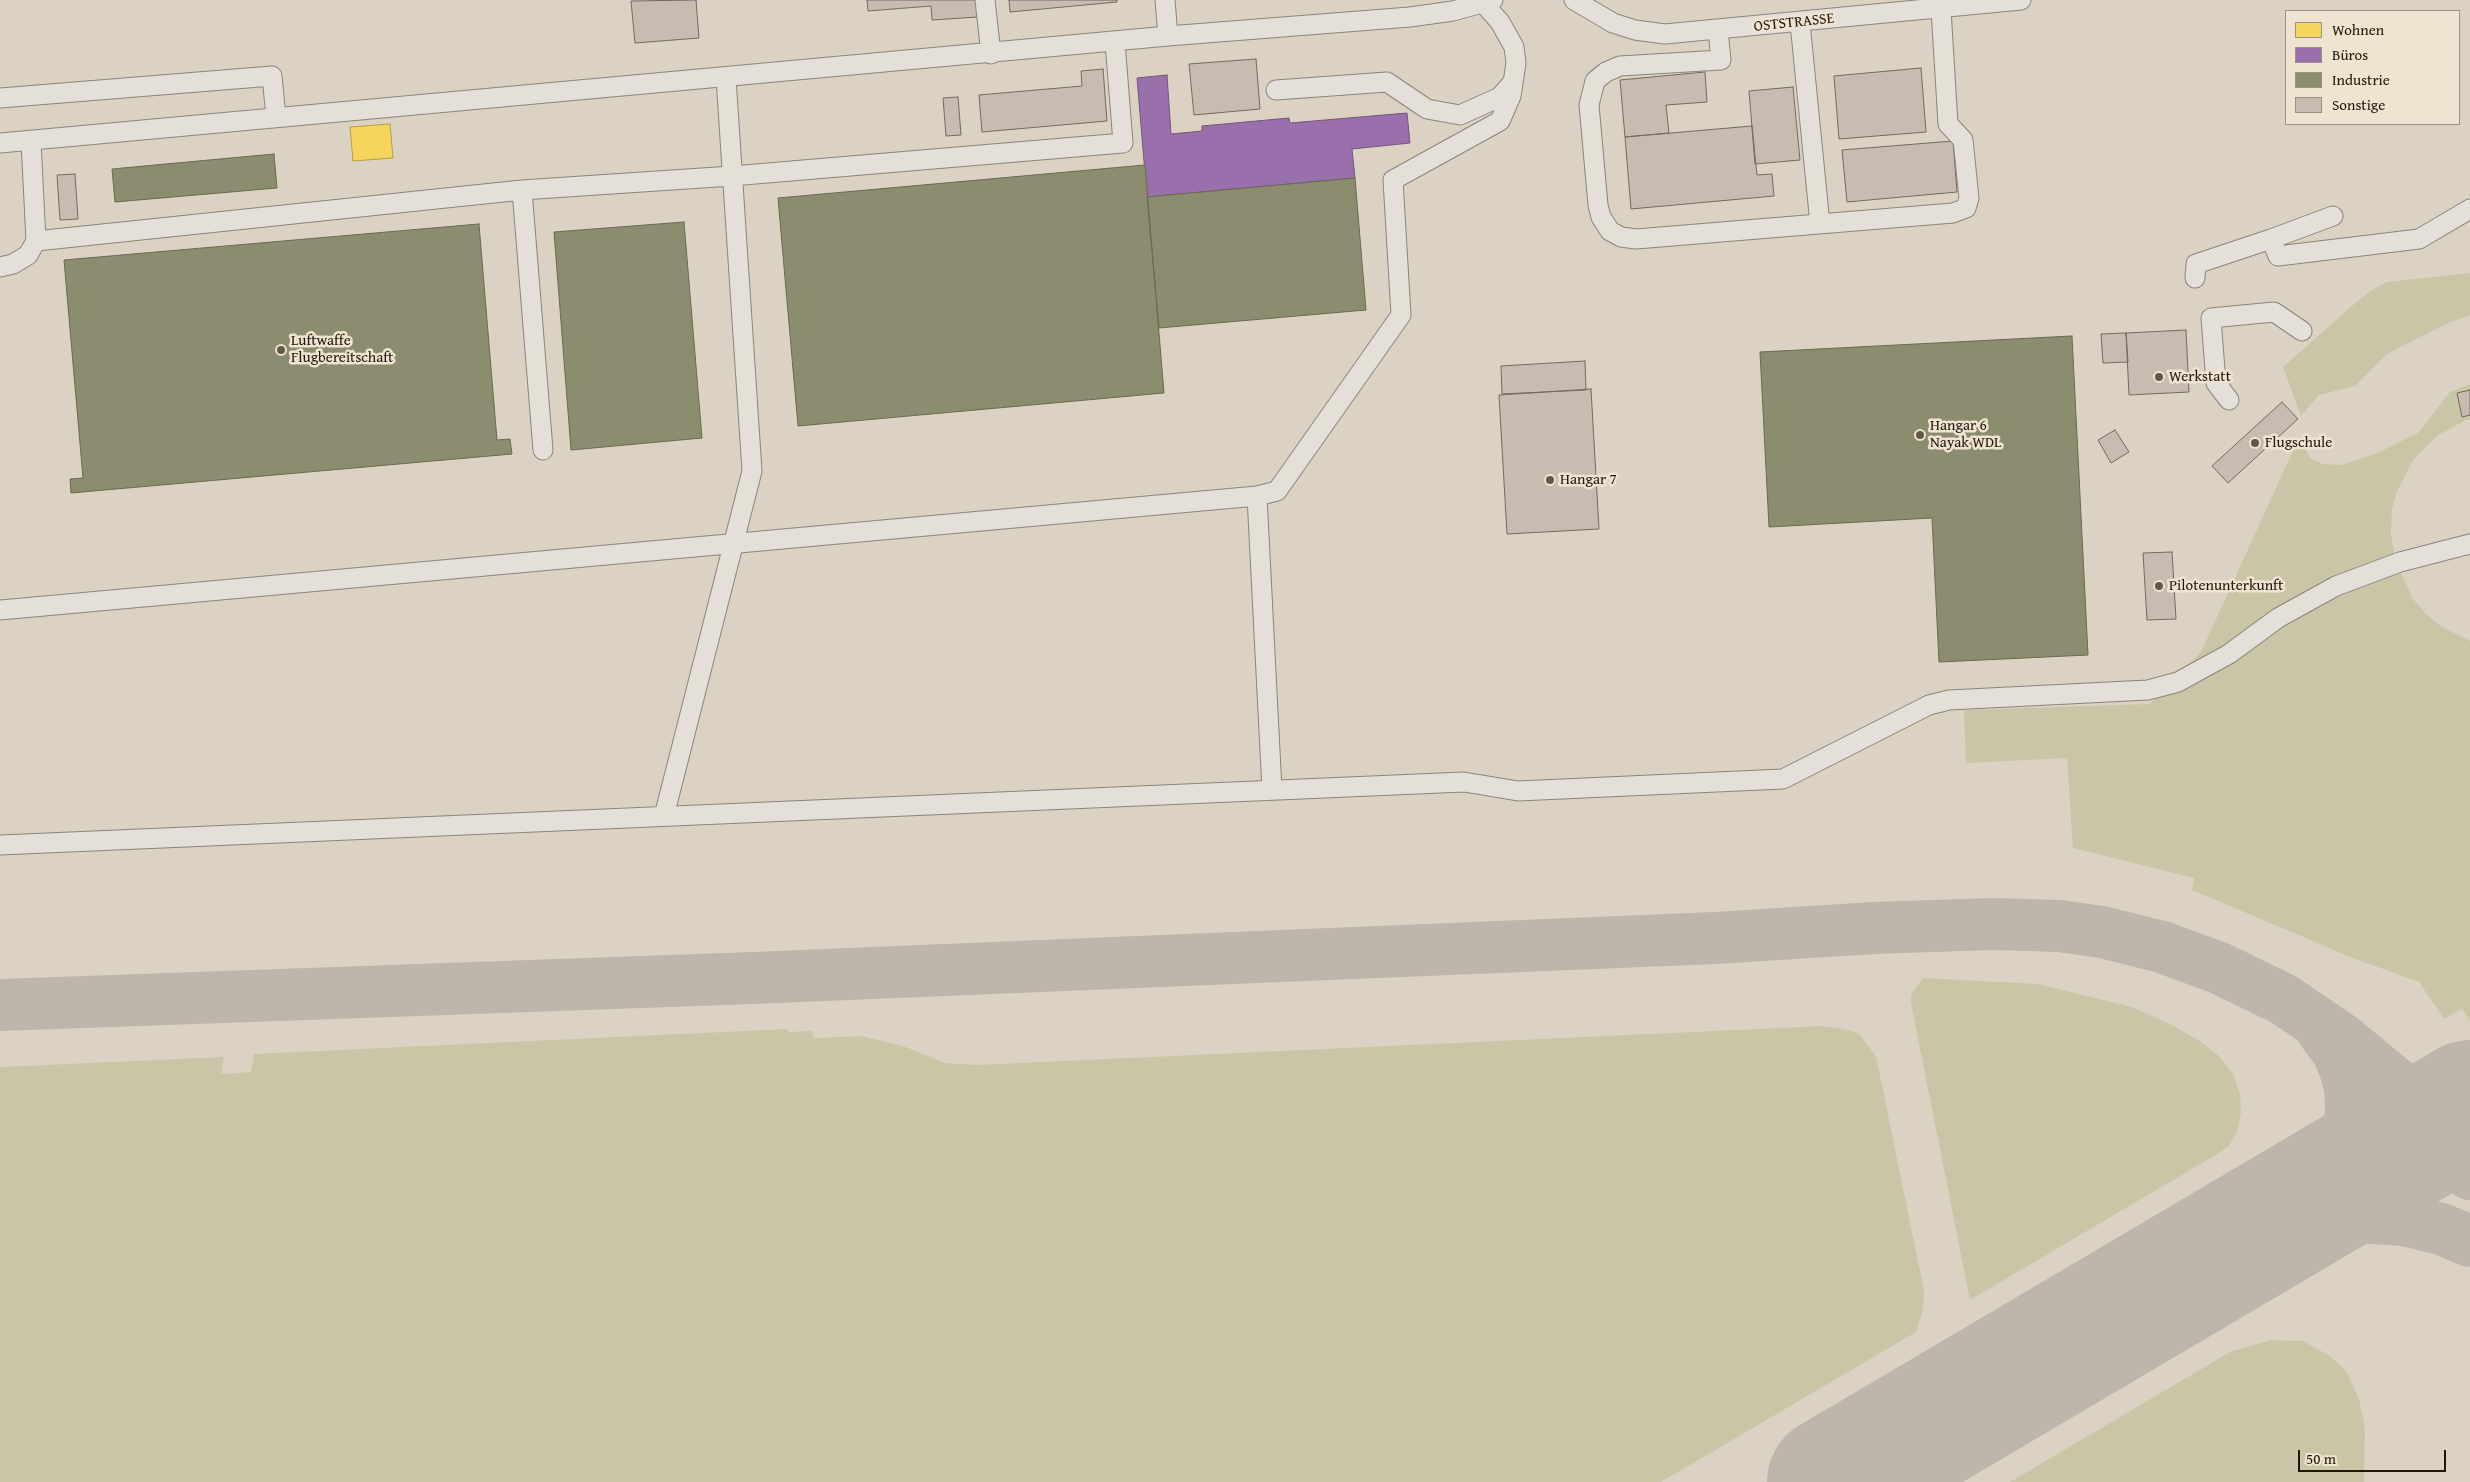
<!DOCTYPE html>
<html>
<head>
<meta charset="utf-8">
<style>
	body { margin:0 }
	#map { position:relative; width:2470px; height:1482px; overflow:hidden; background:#dcd2c4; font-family:"Gentium Book Plus",serif }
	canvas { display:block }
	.legend { position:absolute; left:2285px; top:10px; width:175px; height:115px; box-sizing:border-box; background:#efe3d2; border:1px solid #9d9180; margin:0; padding:6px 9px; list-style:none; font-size:15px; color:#221606 }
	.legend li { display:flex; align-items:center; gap:10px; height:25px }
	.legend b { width:25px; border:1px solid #9d9180 }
	.scale { position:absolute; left:2298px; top:1450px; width:148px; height:22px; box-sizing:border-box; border:2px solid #221606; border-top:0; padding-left:6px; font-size:15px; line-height:18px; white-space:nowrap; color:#221606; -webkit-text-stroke:4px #efe3d2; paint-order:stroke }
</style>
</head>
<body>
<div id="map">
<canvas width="2470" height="1482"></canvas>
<ul class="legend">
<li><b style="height:14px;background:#f6d55c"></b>Wohnen</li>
<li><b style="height:14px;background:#9970ab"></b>Büros</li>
<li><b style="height:14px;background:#8c8c6e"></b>Industrie</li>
<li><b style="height:14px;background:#cabbb0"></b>Sonstige</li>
</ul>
<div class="scale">50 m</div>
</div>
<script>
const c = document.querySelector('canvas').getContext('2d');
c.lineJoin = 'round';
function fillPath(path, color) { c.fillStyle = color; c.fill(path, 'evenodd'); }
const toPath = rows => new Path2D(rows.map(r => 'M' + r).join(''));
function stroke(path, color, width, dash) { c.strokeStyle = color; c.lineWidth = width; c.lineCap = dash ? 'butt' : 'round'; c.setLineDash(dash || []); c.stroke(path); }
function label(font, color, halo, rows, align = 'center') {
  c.font = font + ' "Gentium Book Plus",serif'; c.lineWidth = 5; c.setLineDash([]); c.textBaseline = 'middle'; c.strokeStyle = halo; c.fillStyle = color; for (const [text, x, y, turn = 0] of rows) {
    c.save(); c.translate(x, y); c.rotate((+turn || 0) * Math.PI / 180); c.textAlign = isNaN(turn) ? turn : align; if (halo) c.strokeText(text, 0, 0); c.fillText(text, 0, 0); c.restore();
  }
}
fillPath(toPath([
	[2470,273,2470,315,2446,324,2387,354,2355,386,2319,395,2301,416,2283,367,2352,306,2370,291,2387,282],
	[2470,384,2470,418,2438,435,2414,459,2397,491,2392,509,2391,534,2396,563,2413,599,2426,614,2442,627,2470,641,2470,1021,2462,1009,2444,1019,2419,982,2353,958,2192,890,2194,878,2073,848,2067,758,1966,763,1964,710,2150,704,2201,652,2296,444,2309,441,2306,450,2310,458,2323,464,2342,465,2377,453,2418,433,2450,392],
	[1923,978,2038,984,2132,1007,2172,1025,2200,1041,2220,1057,2233,1074,2240,1094,2241,1112,2238,1129,2229,1146,2214,1156,1970,1300,1911,1003,1911,995],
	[1823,1026,1848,1030,1859,1034,1876,1056,1924,1291,1923,1310,1916,1332,1661,1482,0,1482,0,1067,224,1057,221,1074,251,1072,254,1054,787,1029,788,1032,812,1031,814,1038,861,1036,903,1046,945,1063,977,1065],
	[2271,1340,2303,1341,2330,1356,2346,1371,2359,1399,2365,1429,2364,1482,2010,1482,2230,1352]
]), '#c8c6a6');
const homes = toPath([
	[390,124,393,158,353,161,350,127,390,124]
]);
fillPath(homes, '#f6d55c');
stroke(homes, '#b69c42', 1);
const offices = toPath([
	[1167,75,1171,134,1202,131,1202,126,1289,118,1290,123,1407,113,1410,143,1352,149,1355,178,1147,197,1137,78,1167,75]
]);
fillPath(offices, '#9970ab');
stroke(offices, '#75557a', 1);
const industry = toPath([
	[274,154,277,188,115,202,112,169,274,154],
	[1145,165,1164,393,798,426,778,198,1145,165],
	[1355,178,1366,310,1159,328,1147,197,1355,178],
	[684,222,702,438,571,450,554,232,684,222],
	[479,224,497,440,510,439,512,454,71,493,70,479,83,478,64,260,479,224],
	[2072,336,2088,655,1939,662,1932,518,1769,527,1760,352,2072,336]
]);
fillPath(industry, '#8c8c6e');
stroke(industry, '#6c694f', 1);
stroke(toPath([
	[0,1005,753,978,1715,938,1874,928,1993,924,2059,926,2102,932,2162,947,2219,968,2283,999,2342,1039,2407,1093,2436,1126,2470,1174],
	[2301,1206,2329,1176,2341,1156,2349,1133,2351,1111,2350,1087,2345,1069,2338,1052,2321,1029],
	[2239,1243,2291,1226,2338,1216,2404,1220,2441,1229,2470,1241]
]), '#beb6ab', 52);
stroke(toPath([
	[1833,1482,2470,1106]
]), '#beb6ab', 132);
const building = toPath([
	[696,0,699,38,635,43,631,1,696,0],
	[867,0,977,0,978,17,932,20,931,6,868,11,867,0],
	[1009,0,1117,0,1117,2,1010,12,1009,0],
	[1256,59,1260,109,1194,115,1189,64,1256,59],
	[1921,68,1926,132,1839,139,1834,76,1921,68],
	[1103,69,1107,121,982,132,979,95,1082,86,1081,71,1103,69],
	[1705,72,1707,102,1666,105,1669,133,1625,137,1620,80,1705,72],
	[1793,87,1800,160,1755,164,1749,91,1793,87],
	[958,97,961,135,946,136,943,98,958,97],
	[1752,126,1757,175,1772,174,1774,196,1631,209,1625,137,1752,126],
	[1953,141,1957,192,1847,202,1842,150,1953,141],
	[75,174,78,219,60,220,57,175,75,174],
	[2186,330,2189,392,2129,395,2126,333,2186,330],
	[2126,333,2128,362,2103,363,2101,334,2126,333],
	[1585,361,1586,390,1502,394,1501,366,1585,361],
	[1591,389,1599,529,1507,534,1499,395,1591,389],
	[2470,390,2470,415,2462,417,2457,393,2470,390],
	[2282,402,2298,419,2228,483,2212,466,2282,402],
	[2115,430,2129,452,2111,463,2098,440,2115,430],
	[2172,552,2176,619,2147,620,2143,553,2172,552]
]);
fillPath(building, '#cabbb0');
stroke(building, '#716a60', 1);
const minor = toPath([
	[985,0,991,54],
	[1165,0,1168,36],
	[1574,0,1613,23,1635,30,1665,34,2021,0],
	[1800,23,1820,224],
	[1718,30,1721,60,1620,66,1606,72,1595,81,1589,105,1598,205,1601,217,1610,231,1621,237,1636,239,1953,213,1966,208,1969,198,1963,140,1948,124,1941,9],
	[1276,90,1387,82,1427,109,1460,115,1500,97,1513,82],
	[0,98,272,76,276,117],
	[0,143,1168,36,1410,17,1453,11,1493,0],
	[522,190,732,176,1123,143,1115,42],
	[2271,239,2333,216],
	[36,241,522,190,543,450],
	[0,267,13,264,28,255,36,241,31,141],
	[2195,278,2196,264,2271,239,2278,256,2419,239,2470,209],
	[2229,400,2216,383,2211,318,2274,312,2302,331],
	[1257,496,1272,790],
	[0,610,1257,496,1277,491,1401,315,1393,180,1500,121,1511,96,1516,63,1514,47,1500,22,1483,3],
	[664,816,752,471,726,78],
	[0,845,1464,782,1518,791,1783,779,1929,705,1949,700,2148,690,2178,682,2229,654,2278,618,2336,586,2400,562,2470,544]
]);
stroke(minor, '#8b847a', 21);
stroke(minor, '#e4dfd8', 19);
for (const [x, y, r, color] of [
	[281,350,5,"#635848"],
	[2159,377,5,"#635848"],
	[1920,435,5,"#635848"],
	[2255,443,5,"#635848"],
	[1550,480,5,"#635848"],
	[2159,586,5,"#635848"]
]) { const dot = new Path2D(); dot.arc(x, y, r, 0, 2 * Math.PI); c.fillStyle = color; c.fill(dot); stroke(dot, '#efe3d2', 2); }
label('15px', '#221606', '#efe3d2', [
	["OSTSTRASSE",1794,23,-6]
]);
label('15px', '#221606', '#efe3d2', [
	["Luftwaffe",291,341],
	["Flugbereitschaft",291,358],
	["Werkstatt",2169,377],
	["Hangar 6",1930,426],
	["Nayak WDL",1930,443],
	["Flugschule",2265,443],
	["Hangar 7",1560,480],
	["Pilotenunterkunft",2169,586]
], 'left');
</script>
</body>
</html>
